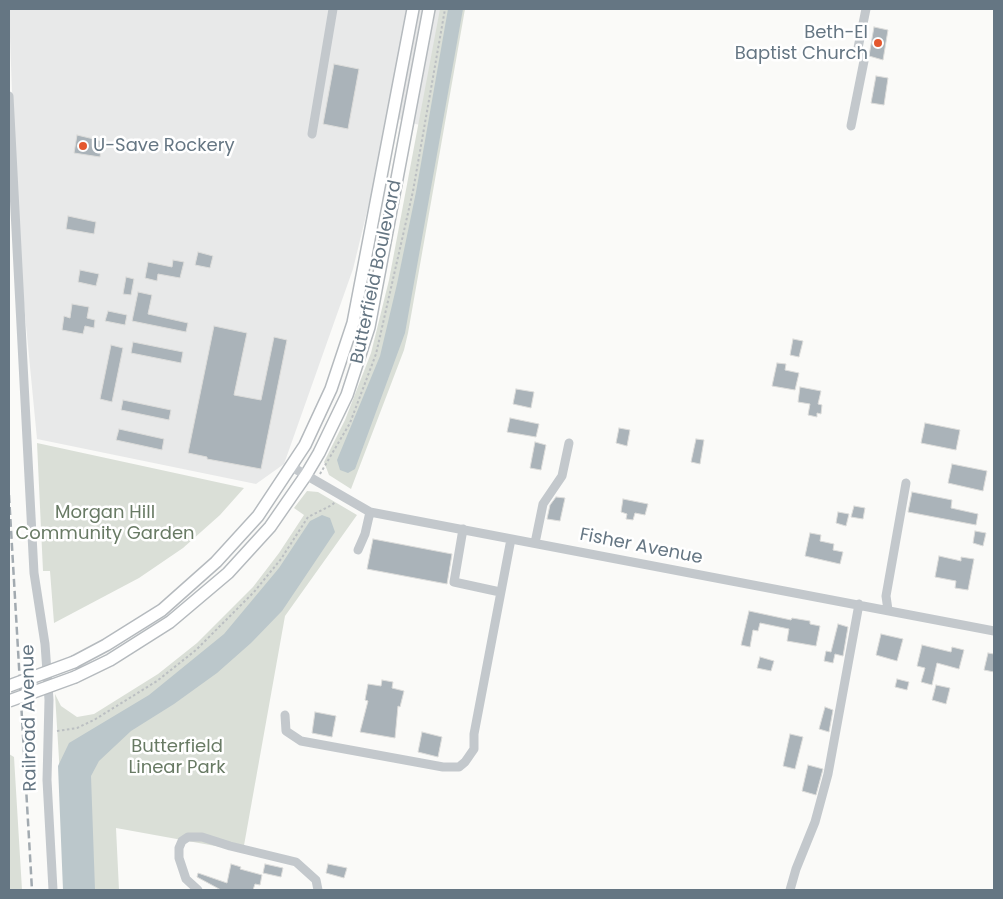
<!DOCTYPE html>
<html>
<head>
<meta charset="utf-8">
<style>
	body { margin:0 }
	#map { position:relative; width:1003px; height:899px; overflow:hidden; background:#fafaf8; font-family:Poppins,sans-serif }
	canvas { display:block }
	.frame { position:absolute; inset:0; border:10px solid #657683; pointer-events:none }
</style>
</head>
<body>
<div id="map">
<canvas width="1003" height="899"></canvas>
<div class="frame"></div>
</div>
<script>
const c = document.querySelector('canvas').getContext('2d');
c.lineJoin = 'round';
function fillPath(path, color) { c.fillStyle = color; c.fill(path, 'evenodd'); }
const toPath = rows => new Path2D(rows.map(r => 'M' + r).join(''));
function stroke(path, color, width, dash) { c.strokeStyle = color; c.lineWidth = width; c.lineCap = dash ? 'butt' : 'round'; c.setLineDash(dash || []); c.stroke(path); }
function label(font, color, halo, rows, align = 'center') {
  c.font = font + ' Poppins,sans-serif'; c.lineWidth = 5; c.setLineDash([]); c.textBaseline = 'middle'; c.strokeStyle = halo; c.fillStyle = color; for (const [text, x, y, turn = 0] of rows) {
    c.save(); c.translate(x, y); c.rotate((+turn || 0) * Math.PI / 180); c.textAlign = isNaN(turn) ? turn : align; if (halo) c.strokeText(text, 0, 0); c.fillText(text, 0, 0); c.restore();
  }
}
fillPath(toPath([
	[9,9,450,9,427,127,390,117,353,269,284,464,256,484,37,439,17,232]
]), '#e8e9e9');
fillPath(toPath([
	[440,9,465,9,408,333,404,350,351,489,329,475,324,462,345,420,371,353,389,280],
	[37,443,244,488,220,515,183,548,139,578,54,623,50,571,43,571],
	[307,491,318,492,357,515,285,616,243,851,116,828,119,890,67,890,55,694,61,706,77,717,94,714,158,674,197,643,253,587,279,553,304,515,294,508],
	[9,754,14,757,22,890,9,890]
]), '#dadfd7');
fillPath(toPath([
	[448,9,463,9,405,333,355,469,348,473,340,470,337,460,380,356,397,284,416,192],
	[322,515,330,518,335,532,282,611,251,643,217,673,174,704,131,731,99,761,91,776,95,890,63,890,58,766,69,743,149,695,224,634,279,568,310,521]
]), '#bbc7cb');
const building = toPath([
	[874,27,888,30,883,60,869,56,874,27],
	[334,64,359,69,348,129,323,124,334,64],
	[876,76,888,78,884,105,871,103,876,76],
	[77,135,102,141,100,157,74,153,77,135],
	[68,216,96,222,94,234,66,229,68,216],
	[198,252,213,256,210,268,195,265,198,252],
	[173,260,184,262,180,278,158,274,157,281,145,278,148,262,172,267,173,260],
	[80,270,99,274,96,286,78,282,80,270],
	[126,277,134,279,131,295,123,294,126,277],
	[138,292,152,295,148,314,188,323,186,332,132,321,138,292],
	[72,304,89,307,87,318,95,320,94,328,85,326,83,334,62,330,64,316,70,318,72,304],
	[108,311,127,315,125,325,105,321,108,311],
	[214,326,247,333,234,395,261,400,274,337,287,340,261,469,207,459,207,457,188,453,214,326],
	[793,339,803,341,799,357,790,355,793,339],
	[133,342,183,352,181,363,131,353,133,342],
	[111,345,123,348,112,402,100,399,111,345],
	[777,363,786,364,785,370,799,373,795,390,772,386,777,363],
	[800,387,821,391,818,404,822,405,821,414,817,413,817,417,808,415,810,404,798,402,800,387],
	[516,389,534,392,531,408,513,404,516,389],
	[123,400,171,410,169,420,121,410,123,400],
	[510,418,539,424,536,437,507,432,510,418],
	[925,423,960,430,956,450,921,443,925,423],
	[619,428,630,430,627,446,616,443,619,428],
	[119,429,164,439,162,450,116,440,119,429],
	[696,439,704,440,700,464,691,462,696,439],
	[535,442,546,445,541,470,530,468,535,442],
	[952,464,987,471,983,491,948,483,952,464],
	[912,492,952,500,951,508,978,514,976,525,908,512,912,492],
	[556,497,565,498,560,521,547,519,550,505,556,497],
	[623,499,648,504,645,515,635,513,633,520,626,519,627,514,621,512,623,499],
	[854,506,865,508,863,519,851,517,854,506],
	[838,512,849,514,846,526,836,523,838,512],
	[975,531,986,533,983,546,973,543,975,531],
	[810,533,821,535,820,541,834,544,833,550,843,552,840,564,805,556,810,533],
	[373,539,452,554,447,584,367,569,373,539],
	[939,556,961,561,961,557,974,559,968,590,955,588,956,581,935,577,939,556],
	[749,611,791,620,792,618,810,621,810,624,820,626,816,646,787,641,789,629,760,623,758,631,753,630,750,647,741,645,749,611],
	[838,624,848,627,843,656,835,654,833,663,824,661,826,651,831,652,838,624],
	[881,634,903,639,897,661,876,655,881,634],
	[922,645,951,652,952,647,964,650,959,669,937,663,932,685,921,682,925,668,917,666,922,645],
	[988,653,994,654,994,672,984,670,988,653],
	[760,657,774,661,771,671,757,668,760,657],
	[897,679,909,682,907,690,895,687,897,679],
	[382,680,393,682,392,688,404,691,400,707,398,706,395,738,360,732,368,701,365,700,368,684,381,686,382,680],
	[936,685,950,688,946,704,932,700,936,685],
	[825,707,833,710,829,732,819,729,825,707],
	[315,712,336,716,332,737,312,733,315,712],
	[422,732,442,737,438,757,418,752,422,732],
	[790,734,803,737,795,769,783,766,790,734],
	[808,765,823,769,816,795,802,791,808,765],
	[231,864,241,867,240,869,262,875,260,885,255,884,253,890,221,890,197,877,198,873,227,883,231,864],
	[265,864,283,868,281,877,263,873,265,864],
	[328,864,347,868,344,878,326,873,328,864]
]);
fillPath(building, '#aab3b9');
stroke(building, '#dcdcda', 1);
const major = toPath([
	[74,662,106,645,162,610,216,562,258,516,305,445,331,389,353,323,413,9],
	[75,677,110,660,170,622,228,573,270,527,306,475,319,453,347,395,369,327,429,9]
]);
stroke(major, '#b5babe', 14);
stroke(toPath([
	[320,474,350,423,376,354,413,191,445,9],
	[57,731,77,728,94,720,157,681,196,650,254,592,281,559,308,517,332,505,336,501]
]), '#bbbfc2', 2, [2.5, 2.5]);
stroke(toPath([
	[9,96,34,573,45,644,49,700,47,780,53,890],
	[851,126,864,61,858,48,866,9],
	[312,134,333,9],
	[292,467,370,512,994,631],
	[463,529,454,582,500,592],
	[535,543,543,504,562,476,569,443],
	[358,550,365,534,370,512],
	[888,610,886,596,906,483],
	[285,715,286,731,301,741,443,767,459,767,465,762,474,749,474,734,511,539],
	[198,890,186,879,179,858,179,848,182,841,188,837,202,837,230,846,296,862,316,880,318,890],
	[790,890,796,869,815,822,828,774,859,604]
]), '#c3c8cc', 9);
stroke(major, '#fff', 11);
stroke(toPath([
	[9,495,32,890]
]), '#a2aab0', 2.5, [8, 4]);
const majorBridge = toPath([
	[9,686,74,662],
	[9,701,75,677]
]);
stroke(majorBridge, '#b5babe', 14, []);
stroke(majorBridge, '#fff', 11);
for (const [x, y, r, color] of [
	[878,43,5,"#e4572e"],
	[83,146,5,"#e4572e"]
]) { const dot = new Path2D(); dot.arc(x, y, r, 0, 2 * Math.PI); c.fillStyle = color; c.fill(dot); stroke(dot, '#fff', 2); }
label('18px', '#657683', '#fff', [
	["Beth-El",868,33],
	["Baptist Church",868,54],
	["U-Save Rockery",93,146,"left"]
], 'right');
label('18px', '#657683', '#fff', [
	["Butterfield Boulevard",377,272,-78],
	["Fisher Avenue",641,547,11],
	["Railroad Avenue",30,718,-91]
]);
label('18px', '#687a64', '#fff', [
	["Morgan Hill",105,513],
	["Community Garden",105,534],
	["Butterfield",177,747],
	["Linear Park",177,768]
]);
</script>
</body>
</html>
